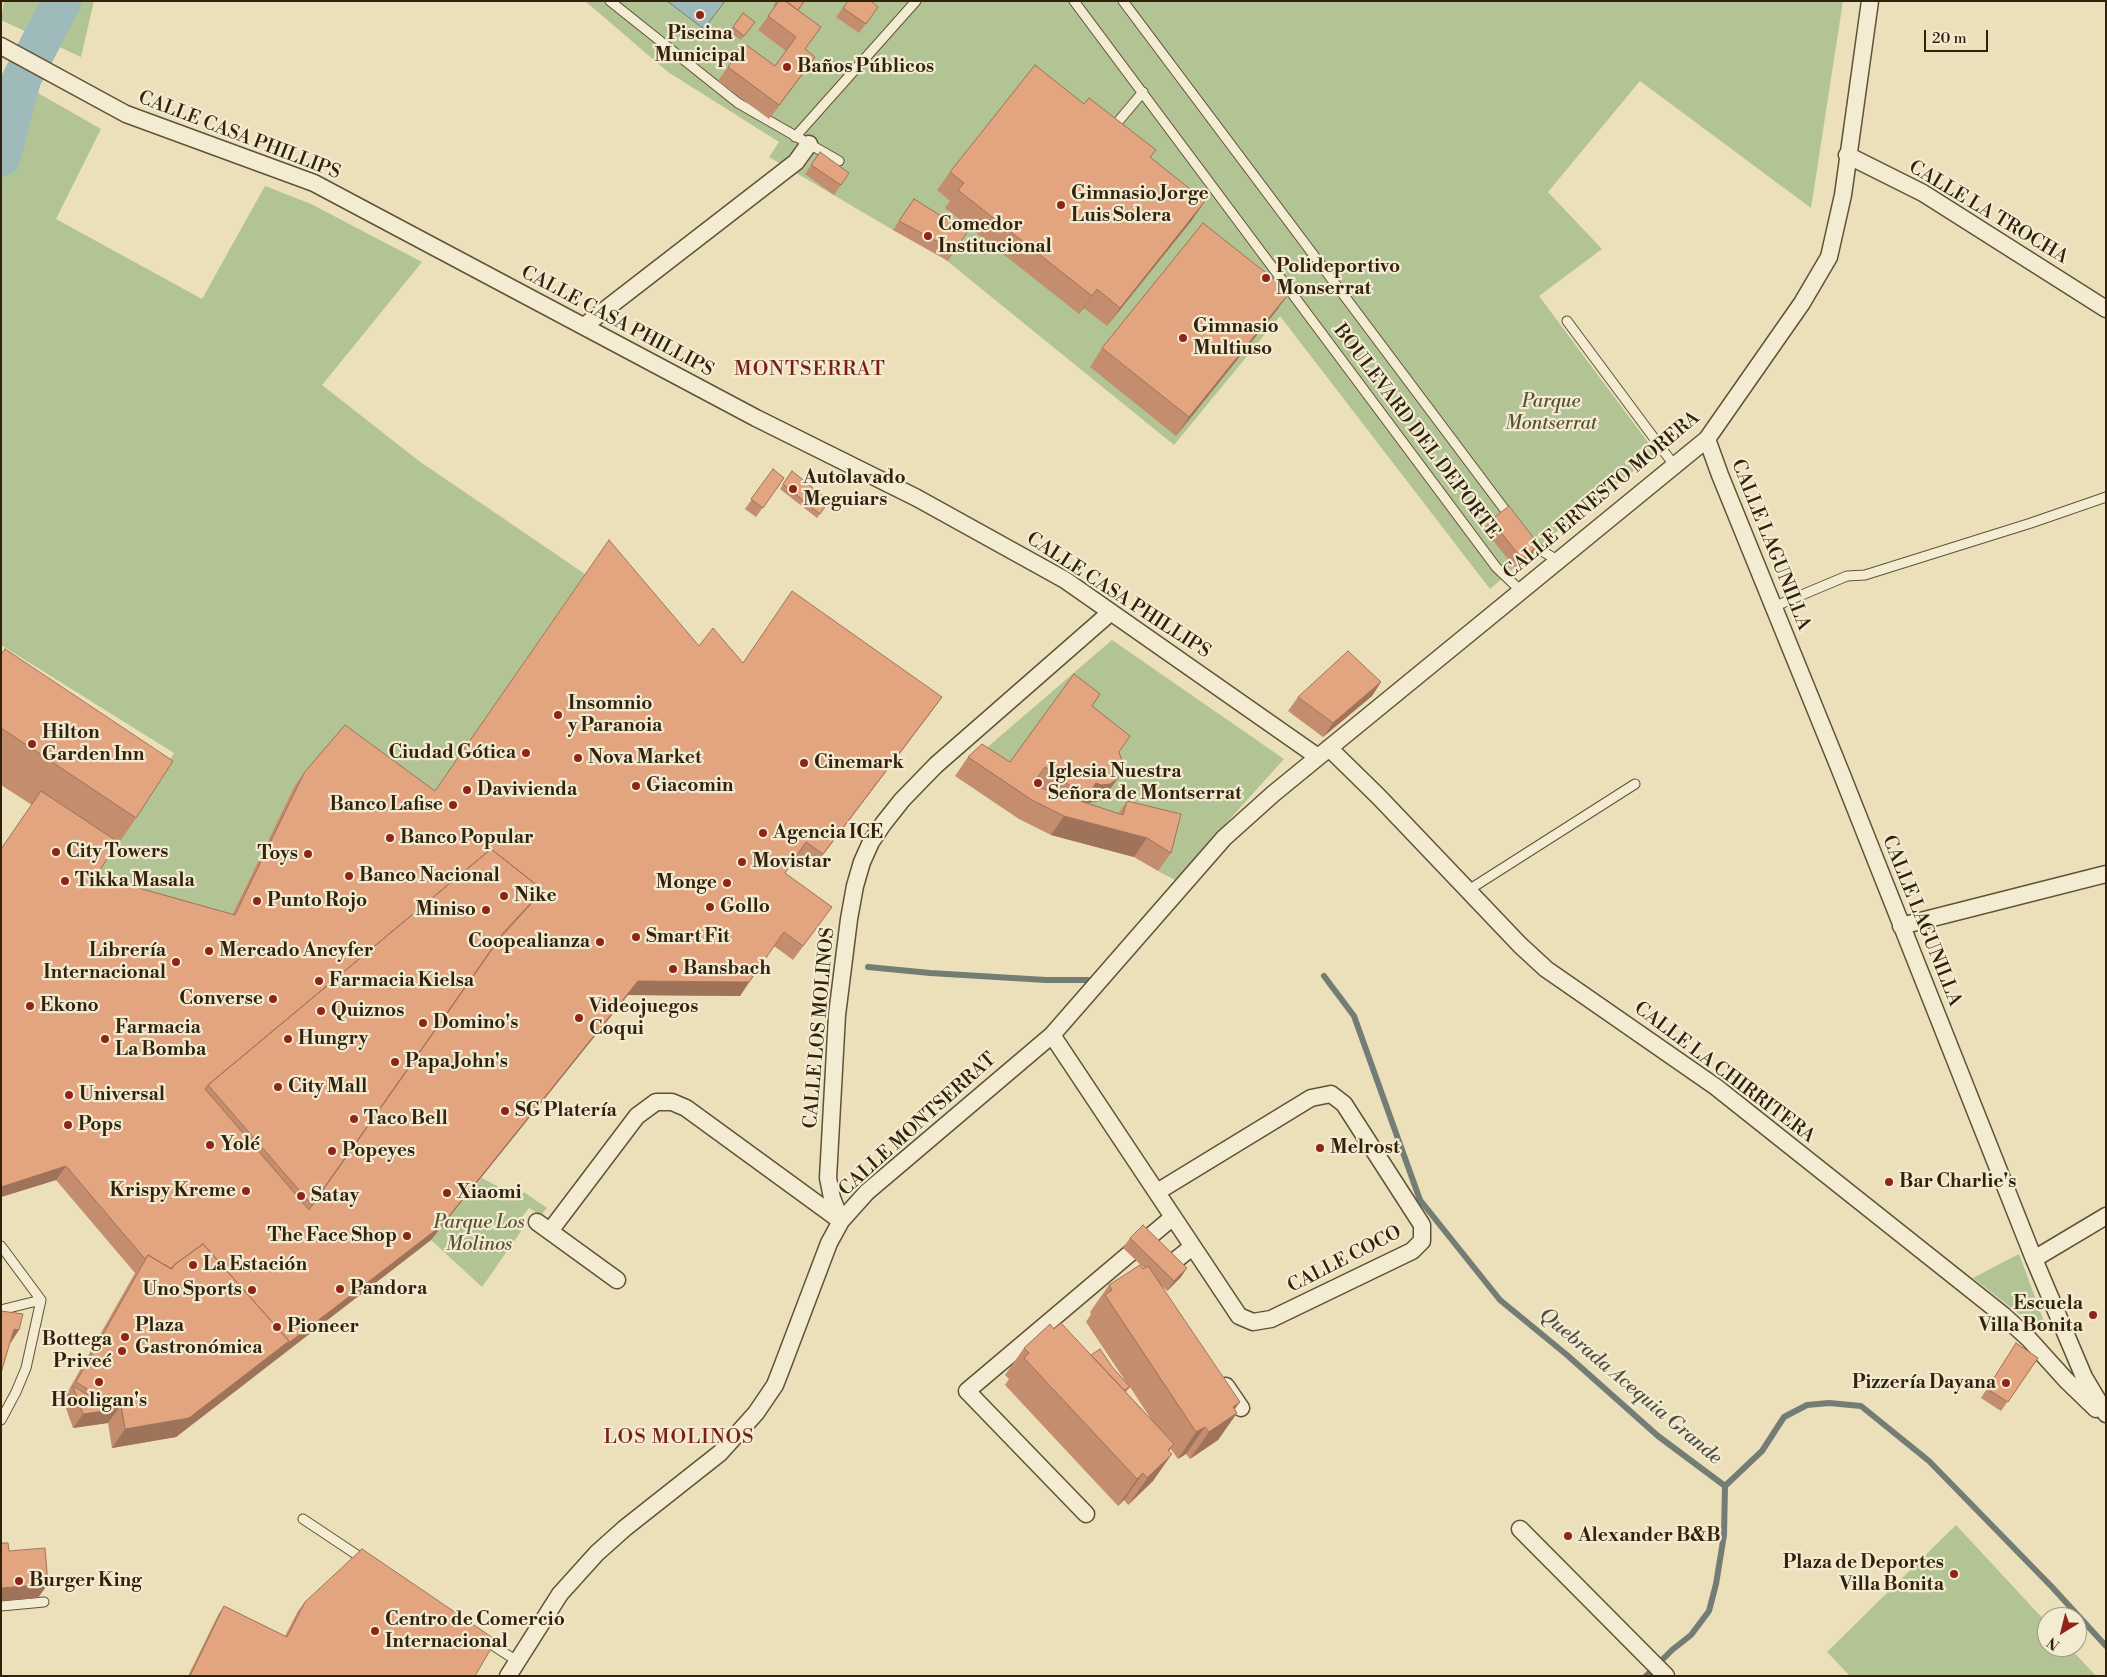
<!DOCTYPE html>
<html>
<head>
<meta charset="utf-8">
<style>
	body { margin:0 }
	#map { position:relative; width:2107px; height:1677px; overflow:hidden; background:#ece0ba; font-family:"Libre Bodoni",serif }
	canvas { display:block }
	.frame { position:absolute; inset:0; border:2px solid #32220b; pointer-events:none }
	.north { position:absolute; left:2037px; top:1607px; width:50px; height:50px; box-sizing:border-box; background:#f3ebd2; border:1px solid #a69b82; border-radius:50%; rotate:216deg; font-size:14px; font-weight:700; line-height:20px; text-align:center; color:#32220b }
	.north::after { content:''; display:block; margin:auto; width:18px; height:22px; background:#8f2418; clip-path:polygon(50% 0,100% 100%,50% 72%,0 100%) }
	.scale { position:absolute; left:1924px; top:30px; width:64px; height:22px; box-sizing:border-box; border:2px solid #32220b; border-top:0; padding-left:6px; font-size:15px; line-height:18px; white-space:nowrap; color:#32220b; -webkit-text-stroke:4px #f3ebd2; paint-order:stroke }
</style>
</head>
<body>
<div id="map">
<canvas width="2107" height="1677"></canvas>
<div class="frame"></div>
<div class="north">N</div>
<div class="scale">20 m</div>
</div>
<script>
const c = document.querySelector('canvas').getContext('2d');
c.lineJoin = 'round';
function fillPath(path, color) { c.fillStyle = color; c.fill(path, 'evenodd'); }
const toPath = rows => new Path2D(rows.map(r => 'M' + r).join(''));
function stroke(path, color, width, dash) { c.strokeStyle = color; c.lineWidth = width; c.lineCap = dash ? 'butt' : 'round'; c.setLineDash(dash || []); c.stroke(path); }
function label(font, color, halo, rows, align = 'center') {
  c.font = font + ' "Libre Bodoni",serif'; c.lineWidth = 4.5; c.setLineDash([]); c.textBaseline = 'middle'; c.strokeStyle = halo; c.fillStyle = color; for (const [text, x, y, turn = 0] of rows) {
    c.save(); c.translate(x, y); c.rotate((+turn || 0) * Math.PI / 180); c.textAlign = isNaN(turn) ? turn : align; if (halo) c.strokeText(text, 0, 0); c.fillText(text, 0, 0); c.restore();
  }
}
fillPath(toPath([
	[4,1,94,1,81,57,1,20],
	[585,1,1843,1,1811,208,1640,81,1548,192,1602,249,1539,296,1656,453,1561,528,1490,589,1280,316,1174,445,941,256,893,230,769,157,779,142,668,72],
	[1,72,101,129,56,219,202,299,265,186,311,204,422,262,322,385,419,461,585,574,426,805,335,740,294,787,225,929,87,889,146,800,174,753,1,645],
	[1112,640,1284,759,1175,880,1158,871,1168,832,1110,834,1019,804,1097,802,1105,796,1110,779,997,780,969,763],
	[482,1178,519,1198,524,1192,547,1208,541,1215,529,1208,518,1222,524,1227,482,1287,431,1240],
	[2019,1254,2046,1327,2040,1330,1973,1278],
	[1956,1525,2047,1623,2047,1647,2069,1647,2096,1676,1850,1676,1827,1652]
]), '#b2c394');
const water = toPath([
	[667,1,725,1,704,29,667,1]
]);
fillPath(water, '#9ebabb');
stroke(water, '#737d75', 1);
stroke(toPath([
	[868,967,930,973,1046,980,1088,980],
	[1324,976,1354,1016,1420,1200,1500,1300,1567,1355,1658,1436,1725,1486],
	[1725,1486,1762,1451,1784,1417,1807,1405,1829,1403,1861,1406,1929,1461,2052,1587,2106,1646],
	[1646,1676,1672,1650,1691,1635,1709,1611,1716,1584,1724,1535,1725,1486]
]), '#737d75', 6);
stroke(toPath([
	[1,157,22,78,62,1]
]), '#9ebabb', 39);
const service = toPath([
	[610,1,738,103,839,161],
	[1074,1,1496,567,1521,591],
	[1123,1,1511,518],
	[1111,130,1143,92],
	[795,137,916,1],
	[1567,321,1674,465],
	[1528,541,1530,544,1559,561],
	[1773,607,1847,576,1865,575,2031,523,2106,497],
	[1467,891,1635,784],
	[1,1246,41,1300,26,1368,16,1392,1,1420],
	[1,1310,41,1300],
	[303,1519,366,1561],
	[1,1606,44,1602],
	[483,1639,517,1661]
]);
const minor = toPath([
	[1,46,126,114,314,183,756,418,917,498,1065,580,1318,757],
	[1847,155,1923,193,2106,309],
	[584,326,796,162,809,144],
	[1707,439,1720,475,1840,770,2034,1259,2084,1377,2106,1414],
	[1329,748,1379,797,1520,945,1546,969,1716,1087,2003,1315,2028,1338,2066,1380,2096,1409],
	[1901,926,2106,874],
	[1052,1035,1239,1316,1253,1322,1271,1319,1412,1251,1422,1241,1422,1225,1344,1104,1331,1094,1311,1098,1157,1192],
	[841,1221,832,1198,828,1178,837,1015,849,919,855,886,862,862,871,842,883,824,902,800,936,765,1111,612],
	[537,1222,617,1280],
	[550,1231,637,1116,656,1102,672,1102,686,1108,841,1221],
	[2034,1259,2106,1216],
	[1161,1272,1192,1247],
	[1226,1386,1241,1408],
	[1086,1514,967,1391,1173,1217],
	[1520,1529,1666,1676],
	[508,1676,560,1594,597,1553,625,1528,720,1453,756,1413,775,1385,782,1367,829,1243,841,1221,867,1192,1052,1035,1224,838,1273,794,1707,439,1802,303,1829,257,1843,195,1870,1]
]);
stroke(service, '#605237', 11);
stroke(minor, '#605237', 19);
stroke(service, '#f3ebd2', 9);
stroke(minor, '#f3ebd2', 16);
fillPath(toPath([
	[776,1,805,1,798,11,805,49,815,57,769,119,718,81,728,67,775,66,786,51,758,30,775,7,773,6],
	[848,1,878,7,859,33,836,17],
	[743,13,755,22,741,40,729,32],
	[1084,104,1156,150,1150,158,1205,201,1192,220,1107,326,1084,308,1079,314,945,208,950,201,937,190,950,172],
	[820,152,849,173,834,195,805,174],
	[914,199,955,251,948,261,893,230],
	[1277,310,1176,436,1090,367,1102,348],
	[773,469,784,478,756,517,745,509],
	[792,471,829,501,817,518,780,489],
	[1491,520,1539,545,1533,554,1515,568,1484,529],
	[699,646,743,663,942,697,813,868,797,856,785,873,832,907,793,960,774,946,740,996,628,995,431,1240,176,1437,112,1448,108,1423,73,1428,63,1400,135,1273,56,1180,1,1197,1,849,32,805,1,785,1,655,136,818,96,876,232,915,294,787,304,773,435,791],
	[1381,682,1372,696,1323,737,1288,711,1298,697],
	[1092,706,1119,752,1118,778,1105,796,1097,802,1082,802,1118,814,1127,801,1171,853,1158,871,1134,857,1051,835,1019,819,955,776,968,757,1010,762],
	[1130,1238,1181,1277,1167,1291,1161,1285,1237,1413,1218,1440,1190,1459,1186,1454,1178,1459,1170,1448,1153,1481,1128,1505,1124,1500,1118,1506,1005,1385,1009,1379,1005,1375,1024,1348,1054,1329,1091,1355,1113,1368,1128,1385,1086,1322,1091,1314,1090,1312,1109,1285,1144,1268,1123,1248],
	[1130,1387,1151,1419,1126,1392],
	[2016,1343,2038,1358,2001,1411,1981,1398],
	[305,1602,475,1676,188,1676,218,1615,224,1606,285,1636,298,1611]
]), '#c38d6e');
fillPath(toPath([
	[815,57,805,71,769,119,779,105],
	[1205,201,1192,220,1107,326,1120,308],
	[1097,289,1084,308,1079,314,1092,296],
	[1290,292,1277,310,1176,436,1189,417],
	[1539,545,1533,554,1515,568,1522,559],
	[1381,682,1372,696,1323,737,1333,723],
	[942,697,932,711,813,868,823,854],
	[1118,778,1105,796,1097,802,1088,803,1083,802,1072,815,1096,783],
	[1064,816,1147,838,1134,857,1051,835],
	[638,981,749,982,740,996,628,995,431,1240,176,1437,112,1448,125,1429],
	[66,1166,56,1180,1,1197,1,1187],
	[1187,1268,1181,1277,1167,1291,1174,1281],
	[14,1329,19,1330,10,1344],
	[1240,1402,1228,1419,1237,1413,1218,1440,1190,1459,1209,1432,1233,1407],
	[121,1405,108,1423,73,1428,83,1414,112,1410,115,1406],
	[1205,1427,1186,1454,1178,1459,1196,1432],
	[1174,1444,1155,1470,1172,1454,1153,1481,1128,1505,1168,1450],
	[1143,1473,1124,1500,1118,1506,1137,1479],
	[48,1584,38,1598,1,1601,1,1588]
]), '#9f735a');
const building = toPath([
	[779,1,785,1,821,27,805,49,815,57,779,105,728,67,745,44,775,66,796,37,768,16,779,1],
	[786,1,804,1,798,10,786,1],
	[848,1,871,1,878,7,866,24,843,8,848,1],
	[743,13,755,22,744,36,733,27,743,13],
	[1035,65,1084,104,1089,98,1156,150,1150,157,1205,201,1120,308,1097,289,1092,296,958,190,964,183,950,172,1035,65],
	[820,152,849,173,841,185,811,165,820,152],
	[914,199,967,232,955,251,899,221,914,199],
	[1203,223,1290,292,1189,417,1102,348,1203,223],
	[773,469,784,478,763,508,751,499,773,469],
	[792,471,829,501,820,514,783,484,792,471],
	[1509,506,1539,545,1522,559,1491,520,1509,506],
	[609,540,699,646,713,628,743,663,792,591,942,697,823,854,806,842,785,873,832,907,803,946,784,932,749,982,638,981,441,1226,286,1345,289,1341,203,1244,174,1265,171,1269,148,1255,145,1259,66,1166,1,1187,1,849,41,791,118,842,96,876,235,915,304,773,345,725,435,791,609,540],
	[491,849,543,890,540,894,500,938,309,1210,205,1089,208,1085,491,849],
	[5,649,173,761,136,818,1,728,1,655,5,649],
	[1348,651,1381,682,1333,723,1298,697,1348,651],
	[1074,674,1100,694,1092,706,1130,736,1119,752,1122,761,1118,778,1110,784,1101,785,1096,783,1085,797,1045,767,1032,785,1123,815,1127,801,1181,814,1171,853,1147,838,1064,816,1032,800,968,757,982,744,1010,762,1074,674],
	[491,849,543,890,503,933,312,1205,208,1085,491,849],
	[1143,1225,1187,1268,1174,1281,1130,1238,1143,1225],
	[203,1244,289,1341,189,1418,125,1429,121,1405,115,1406,76,1382,148,1255,172,1269,174,1265,203,1244],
	[1140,1265,1143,1269,1148,1266,1240,1402,1233,1407,1237,1413,1209,1432,1205,1427,1196,1432,1105,1295,1112,1290,1109,1285,1140,1265],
	[1,1311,23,1314,19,1330,14,1329,1,1373,1,1311],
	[1061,1323,1174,1444,1168,1450,1172,1454,1147,1478,1143,1473,1137,1479,1024,1358,1029,1353,1024,1348,1050,1324,1054,1329,1061,1323],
	[2016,1343,2038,1358,2008,1402,1987,1389,2016,1343],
	[1100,1349,1113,1368,1130,1387,1124,1390,1091,1355,1100,1349],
	[73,1386,112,1410,83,1414,73,1386],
	[1,1543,8,1543,9,1551,45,1548,48,1584,1,1588,1,1543],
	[362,1549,496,1640,475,1676,190,1676,224,1606,287,1637,305,1602,362,1549]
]);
fillPath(building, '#e3a480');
stroke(building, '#9f735a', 1);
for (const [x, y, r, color] of [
	[700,15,5,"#8f2418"],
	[787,67,5,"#8f2418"],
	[1061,205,5,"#8f2418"],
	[928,236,5,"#8f2418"],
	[1266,278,5,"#8f2418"],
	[1183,338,5,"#8f2418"],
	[793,489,5,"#8f2418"],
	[558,715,5,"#8f2418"],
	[32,744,5,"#8f2418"],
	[526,753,5,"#8f2418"],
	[578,758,5,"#8f2418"],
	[804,763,5,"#8f2418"],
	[1038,783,5,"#8f2418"],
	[636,786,5,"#8f2418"],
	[467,790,5,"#8f2418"],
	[453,805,5,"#8f2418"],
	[763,833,5,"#8f2418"],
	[390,838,5,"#8f2418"],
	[56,852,5,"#8f2418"],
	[308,854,5,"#8f2418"],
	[742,862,5,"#8f2418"],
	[349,876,5,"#8f2418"],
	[65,881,5,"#8f2418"],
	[727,883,5,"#8f2418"],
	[504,896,5,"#8f2418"],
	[257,901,5,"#8f2418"],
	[710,907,5,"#8f2418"],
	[486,910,5,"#8f2418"],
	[636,937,5,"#8f2418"],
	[600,942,5,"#8f2418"],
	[209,951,5,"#8f2418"],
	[176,962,5,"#8f2418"],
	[673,969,5,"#8f2418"],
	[319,981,5,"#8f2418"],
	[273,999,5,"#8f2418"],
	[30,1006,5,"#8f2418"],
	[321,1011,5,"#8f2418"],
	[579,1018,5,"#8f2418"],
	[423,1023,5,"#8f2418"],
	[105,1039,5,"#8f2418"],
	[288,1039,5,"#8f2418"],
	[395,1062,5,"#8f2418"],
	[278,1087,5,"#8f2418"],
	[69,1095,5,"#8f2418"],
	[505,1111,5,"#8f2418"],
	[354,1119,5,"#8f2418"],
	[68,1125,5,"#8f2418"],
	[210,1145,5,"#8f2418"],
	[1320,1148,5,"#8f2418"],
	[332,1151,5,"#8f2418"],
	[1889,1182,5,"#8f2418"],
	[246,1191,5,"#8f2418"],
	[447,1193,5,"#8f2418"],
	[301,1196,5,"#8f2418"],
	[407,1236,5,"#8f2418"],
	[193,1265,5,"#8f2418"],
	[340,1289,5,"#8f2418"],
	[252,1290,5,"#8f2418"],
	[2093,1315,5,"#8f2418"],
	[277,1327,5,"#8f2418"],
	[125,1337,5,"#8f2418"],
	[122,1351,5,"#8f2418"],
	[99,1382,5,"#8f2418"],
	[2006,1383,5,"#8f2418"],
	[1568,1536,5,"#8f2418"],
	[1954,1574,5,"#8f2418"],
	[19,1581,5,"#8f2418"],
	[375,1631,5,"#8f2418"]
]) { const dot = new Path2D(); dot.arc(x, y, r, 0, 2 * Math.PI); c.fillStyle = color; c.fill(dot); stroke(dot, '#f3ebd2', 2); }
label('bold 19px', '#32220b', '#f3ebd2', [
	["Piscina",700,34,"center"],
	["Municipal",700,56,"center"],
	["Baños Públicos",797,67],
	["Gimnasio Jorge",1071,194],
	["Luis Solera",1071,216],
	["Comedor",938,225],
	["Institucional",938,247],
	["Polideportivo",1276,267],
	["Monserrat",1276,289],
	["Gimnasio",1193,327],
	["Multiuso",1193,349],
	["Autolavado",803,478],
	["Meguiars",803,500],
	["Insomnio",568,704],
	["y Paranoia",568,726],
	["Hilton",42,733],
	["Garden Inn",42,755],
	["Ciudad Gótica",516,753,"right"],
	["Nova Market",588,758],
	["Cinemark",814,763],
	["Iglesia Nuestra",1048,772],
	["Señora de Montserrat",1048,794],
	["Giacomin",646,786],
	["Davivienda",477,790],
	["Banco Lafise",443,805,"right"],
	["Agencia ICE",773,833],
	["Banco Popular",400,838],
	["City Towers",66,852],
	["Toys",298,854,"right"],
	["Movistar",752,862],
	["Banco Nacional",359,876],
	["Tikka Masala",75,881],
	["Monge",717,883,"right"],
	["Nike",514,896],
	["Punto Rojo",267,901],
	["Gollo",720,907],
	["Miniso",476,910,"right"],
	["Smart Fit",646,937],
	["Coopealianza",590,942,"right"],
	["Librería",166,951,"right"],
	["Internacional",166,973,"right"],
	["Mercado Ancyfer",219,951],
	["Bansbach",683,969],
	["Farmacia Kielsa",329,981],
	["Converse",263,999,"right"],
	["Ekono",40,1006],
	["Videojuegos",589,1007],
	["Coqui",589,1029],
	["Quiznos",331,1011],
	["Domino's",433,1023],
	["Farmacia",115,1028],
	["La Bomba",115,1050],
	["Hungry",298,1039],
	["Papa John's",405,1062],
	["City Mall",288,1087],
	["Universal",79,1095],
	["SG Platería",515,1111],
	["Taco Bell",364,1119],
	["Pops",78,1125],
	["Yolé",220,1145],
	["Melrost",1330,1148],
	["Popeyes",342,1151],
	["Bar Charlie's",1899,1182],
	["Krispy Kreme",236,1191,"right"],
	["Xiaomi",457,1193],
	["Satay",311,1196],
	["The Face Shop",397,1236,"right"],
	["La Estación",203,1265],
	["Pandora",350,1289],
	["Uno Sports",242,1290,"right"],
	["Escuela",2083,1304,"right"],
	["Villa Bonita",2083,1326,"right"],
	["Plaza",135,1326],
	["Gastronómica",135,1348],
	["Pioneer",287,1327],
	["Bottega",112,1340,"right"],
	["Priveé",112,1362,"right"],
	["Pizzería Dayana",1996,1383,"right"],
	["Hooligan's",99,1401,"center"],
	["Alexander B&B",1578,1536],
	["Plaza de Deportes",1944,1563,"right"],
	["Villa Bonita",1944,1585,"right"],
	["Burger King",29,1581],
	["Centro de Comercio",385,1620],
	["Internacional",385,1642]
], 'left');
label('19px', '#32220b', '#f3ebd2', [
	["CALLE CASA PHILLIPS",239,136,21],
	["CALLE LA TROCHA",1988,213,31],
	["CALLE CASA PHILLIPS",617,322,28],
	["BOULEVARD DEL DEPORTE",1416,432,53],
	["CALLE ERNESTO MORERA",1602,496,-40],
	["CALLE LAGUNILLA",1770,545,68],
	["CALLE CASA PHILLIPS",1118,596,33],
	["CALLE LAGUNILLA",1921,921,68],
	["CALLE LOS MOLINOS",820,1028,-85],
	["CALLE LA CHIRRITERA",1724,1073,37],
	["CALLE MONTSERRAT",918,1125,-42],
	["CALLE COCO",1345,1260,-27]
]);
label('italic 19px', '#585234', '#f3ebd2', [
	["Parque",1551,402],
	["Montserrat",1551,424],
	["Parque Los",479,1223],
	["Molinos",479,1245]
]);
c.letterSpacing = '1px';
label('20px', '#7a1f14', '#f3ebd2', [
	["MONTSERRAT",810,370],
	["LOS MOLINOS",679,1438]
]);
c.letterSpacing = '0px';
label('italic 20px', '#525040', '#f3ebd2', [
	["Quebrada Acequia Grande",1630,1387,40]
]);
</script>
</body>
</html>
